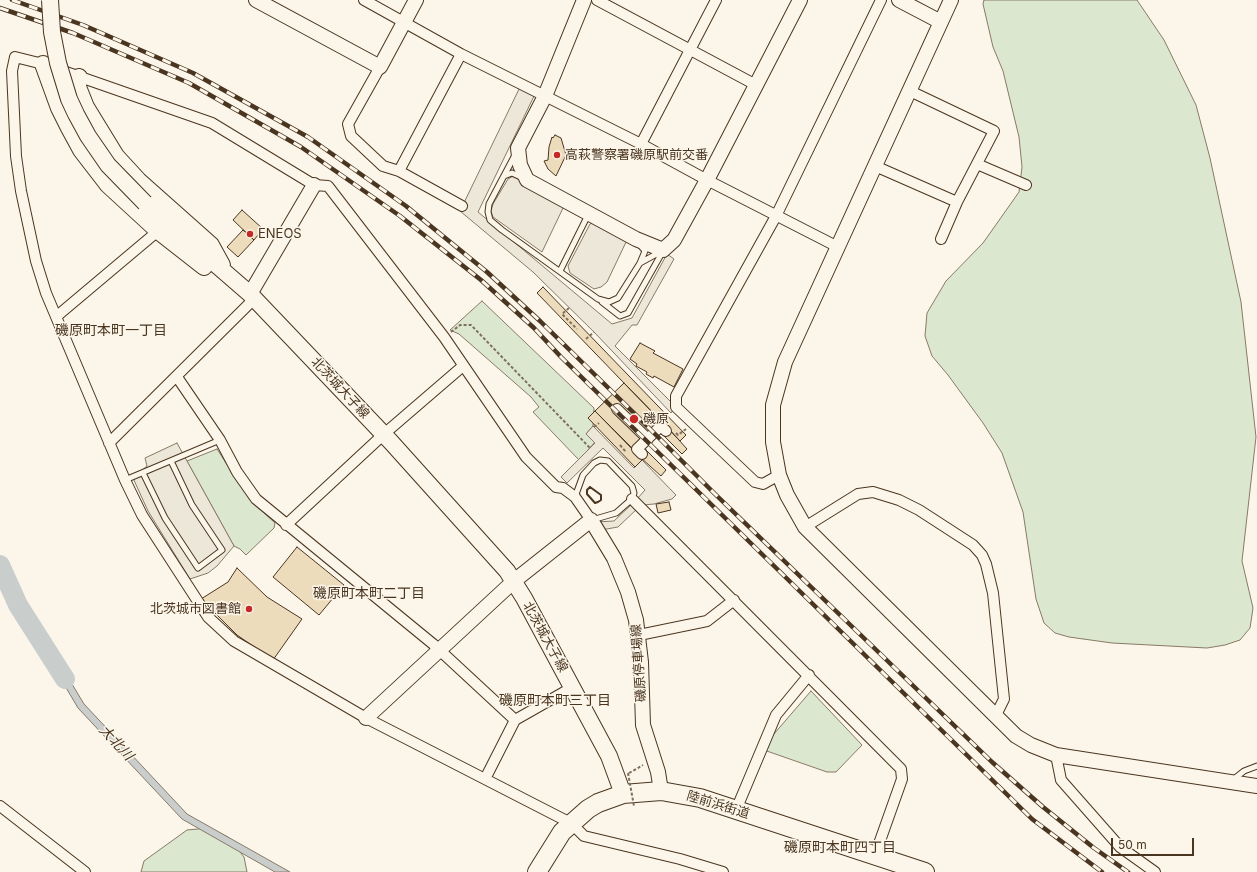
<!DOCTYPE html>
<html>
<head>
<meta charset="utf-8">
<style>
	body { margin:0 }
	#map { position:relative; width:1257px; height:872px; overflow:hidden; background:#fbf6e9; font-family:Inter,sans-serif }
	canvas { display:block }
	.scale { position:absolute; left:1111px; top:838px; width:83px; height:18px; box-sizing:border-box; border:2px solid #4a3520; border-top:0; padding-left:5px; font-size:12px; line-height:14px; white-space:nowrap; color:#4a3520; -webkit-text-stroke:3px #fbf6e9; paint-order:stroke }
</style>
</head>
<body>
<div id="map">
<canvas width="1257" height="872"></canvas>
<div class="scale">50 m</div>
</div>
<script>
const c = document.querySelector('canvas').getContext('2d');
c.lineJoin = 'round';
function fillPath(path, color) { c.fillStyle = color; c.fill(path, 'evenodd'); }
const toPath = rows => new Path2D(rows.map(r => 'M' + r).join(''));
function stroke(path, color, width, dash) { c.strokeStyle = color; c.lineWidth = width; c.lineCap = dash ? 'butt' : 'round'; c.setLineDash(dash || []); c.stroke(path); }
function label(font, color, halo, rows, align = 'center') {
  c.font = font + ' Inter,"Noto Sans JP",sans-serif'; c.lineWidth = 3; c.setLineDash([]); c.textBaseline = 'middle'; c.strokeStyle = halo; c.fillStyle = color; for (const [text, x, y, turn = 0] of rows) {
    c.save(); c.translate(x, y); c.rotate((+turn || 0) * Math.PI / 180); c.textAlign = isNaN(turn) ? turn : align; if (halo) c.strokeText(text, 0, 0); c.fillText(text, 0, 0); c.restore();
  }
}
const green = toPath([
	[984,0,1137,0,1164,40,1196,105,1210,158,1241,302,1256,437,1242,561,1253,608,1250,628,1240,640,1225,645,1207,648,1112,643,1069,637,1055,633,1044,623,1036,599,1023,512,1002,453,983,423,948,375,932,356,925,336,927,313,946,281,983,243,1019,192,1022,167,1019,137,1003,71,993,47,983,4,984,0],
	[482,301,594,408,593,426,586,434,595,442,579,460,533,412,539,407,531,397,459,334,450,330,482,301],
	[217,449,250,500,275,523,274,528,246,555,240,549,234,546,187,461,217,449],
	[811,691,862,745,836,772,827,772,761,749,811,691],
	[209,828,228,837,244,857,247,872,141,872,144,861,187,830,209,828]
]);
fillPath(green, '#dce7d0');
stroke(green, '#887966', 1);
const parking = toPath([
	[521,85,536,92,478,212,612,324,632,318,667,254,674,259,637,325,632,325,615,346,673,404,673,410,671,413,594,332,533,272,460,211,521,85],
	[513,176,564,206,542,252,493,217,491,211,493,204,508,179,513,176],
	[594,222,627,240,607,282,601,287,594,289,570,273,568,266,590,224,594,222],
	[593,426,634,468,642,460,676,495,672,499,654,504,643,505,637,499,645,490,603,448,567,483,561,477,595,443,586,434,593,426],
	[177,443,234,546,217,566,208,573,190,579,148,511,133,478,147,466,145,458,177,443],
	[633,503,638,508,618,527,601,530,595,522,614,521,633,503]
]);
fillPath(parking, '#ede7d9');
stroke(parking, '#887966', 1);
const water = toPath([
	[54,654,84,704,187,814,290,872,275,872,182,819,78,708,48,657,54,654]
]);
fillPath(water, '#c9cecd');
stroke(water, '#887966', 1);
stroke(toPath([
	[0,565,18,605,65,679]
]), '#c9cecd', 20);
const building = toPath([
	[555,135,561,138,566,155,556,176,548,169,544,161,548,160,549,147,552,137,553,138,555,135],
	[242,210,263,229,254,240,233,220,242,210],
	[243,230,254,240,238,257,227,247,243,230],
	[543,287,686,435,680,441,537,293,543,287],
	[640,343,655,351,653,353,683,369,674,387,654,376,653,378,646,374,647,372,636,366,637,364,630,359,640,343],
	[624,383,669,429,663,435,659,431,643,447,646,450,640,457,595,411,624,383],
	[595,411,643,459,635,467,588,418,595,411],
	[669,429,687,449,682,454,663,435,669,429],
	[646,450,666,470,661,476,640,457,646,450],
	[669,502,671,510,658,513,656,504,669,502],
	[297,547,344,585,319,615,273,577,297,547],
	[237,568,267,597,302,619,273,660,237,635,201,599,228,582,237,568]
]);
fillPath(building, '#ecdcbc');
stroke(building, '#4a3520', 1);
const lane = toPath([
	[515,155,489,204,488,212,490,220,502,230,598,299,609,302,618,298,640,263,660,252],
	[504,176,512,173,523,178],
	[640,245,645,251,640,263],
	[560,271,588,215],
	[602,302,620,316,628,313,663,251],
	[143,473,165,518,198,568,222,550,192,505,171,461],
	[125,480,220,440],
	[575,497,583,475,594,463,600,460,608,461,632,486,634,493,632,499,616,513,592,520],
	[1234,779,1244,771,1257,766]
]);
const street = toPath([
	[364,0,461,54,641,144,707,180,838,247],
	[597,0,756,85],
	[380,67,348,124,351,136,383,166,399,171,462,206],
	[641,144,716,0],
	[977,164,1026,185],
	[875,166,957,202,994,131,910,91],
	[399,171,461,54],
	[941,239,957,202],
	[57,316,158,231],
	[177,377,220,440,237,472,256,499,433,644,515,720],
	[617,409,648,439],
	[109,443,255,298],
	[642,454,637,449,661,426,666,431],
	[779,475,763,484,755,482,676,407,676,396,776,216,881,0],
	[632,499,901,769,902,779,875,855],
	[591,520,575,497,563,488,556,487,526,457,444,337,328,186,314,185,212,123,43,64,15,57,12,71,16,156,21,191,36,261,46,293,125,480,142,515,208,617,234,641,366,718,557,816,571,823,584,836,680,859,723,872],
	[286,525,384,434,463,366],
	[805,527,858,494,873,492,899,500,919,510,973,545,982,555,986,564,993,593,1004,699,995,717],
	[639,635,707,621,734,600],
	[1056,755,1061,780,1120,847,1155,872],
	[485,779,515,720,573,687],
	[0,806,85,872],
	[736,810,776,715,809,675]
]);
const secondary = toPath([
	[256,0,380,67,416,0],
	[584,0,545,96,518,148,520,165,527,180,636,239,663,250,674,240,707,180,800,0],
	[899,0,941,22],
	[951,0,785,362,773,405,773,442,779,475,787,495,805,527,1016,736,1031,745,1056,755,1257,786],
	[250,294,314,185],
	[366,718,514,581,591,520,614,558,628,592,636,620,641,662,643,725,658,772,661,791]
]);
const primary = toPath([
	[43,64,59,108,69,128,81,150,108,185,158,231,204,267],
	[79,77,78,87,86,107,116,156,139,181,211,245,222,265],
	[145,203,250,294,391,442,507,571,524,598,609,756,623,794]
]);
const highway = toPath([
	[537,872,562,832,588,809,598,803,623,794,661,791,700,798,925,872]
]);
stroke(lane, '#4a3520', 7);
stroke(street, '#4a3520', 12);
stroke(secondary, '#4a3520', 16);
stroke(primary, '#4a3520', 18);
stroke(highway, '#4a3520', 20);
stroke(toPath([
	[569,308,562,314,577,329],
	[451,332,460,325,471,325,590,448],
	[586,339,594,332],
	[594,427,599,423],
	[676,433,678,435,686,429],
	[620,445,626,452],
	[629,773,643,765]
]), '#7f6f5c', 2, [3, 2]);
stroke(lane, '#fbf6e9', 5);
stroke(street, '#fbf6e9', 10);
stroke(secondary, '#fbf6e9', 14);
stroke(primary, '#fbf6e9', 16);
stroke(highway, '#fbf6e9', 18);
const rail = toPath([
	[12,0,83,25,193,73,308,137,406,206,487,272,540,321,637,416,715,494,992,762,1043,807,1094,848,1128,872],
	[0,8,73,33,189,83,301,147,400,216,481,280,534,328,561,357,1032,819,1102,872]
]);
stroke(rail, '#4a3520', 4.5);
stroke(rail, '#fbf6e9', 3, [9]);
const primaryBridge = toPath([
	[50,0,52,32,58,63,69,99,76,114,88,136,108,165,145,203]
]);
stroke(primaryBridge, '#4a3520', 18, []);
stroke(toPath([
	[628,773,634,806]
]), '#7f6f5c', 2, [3, 2]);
stroke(primaryBridge, '#fbf6e9', 16);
stroke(toPath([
	[590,487,601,495,601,500,598,502,595,503,587,494,587,490,590,487]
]), '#4a3520', 2);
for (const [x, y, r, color] of [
	[557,155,4,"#c62828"],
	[250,234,4,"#c62828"],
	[634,419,5,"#c62828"],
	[249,609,4,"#c62828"]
]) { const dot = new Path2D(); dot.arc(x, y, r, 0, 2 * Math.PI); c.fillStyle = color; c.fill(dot); stroke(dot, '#fbf6e9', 1.5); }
label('13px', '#4a3520', '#fbf6e9', [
	["高萩警察署磯原駅前交番",565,155],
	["ENEOS",258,234],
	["磯原",643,419],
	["北茨城市図書館",241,609,"right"]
], 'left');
label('13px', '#4a3520', '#fbf6e9', [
	["北茨城大子線",340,388,47],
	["北茨城大子線",545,637,61],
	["磯原停車場線",639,663,-94],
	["陸前浜街道",718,805,17]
]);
label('14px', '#4a3520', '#fbf6e9', [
	["磯原町本町一丁目",111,331],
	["磯原町本町二丁目",369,594],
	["磯原町本町三丁目",555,701],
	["磯原町本町四丁目",840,848]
]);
label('italic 14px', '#4a3520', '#fbf6e9', [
	["大北川",116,743,47]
]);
</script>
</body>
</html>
